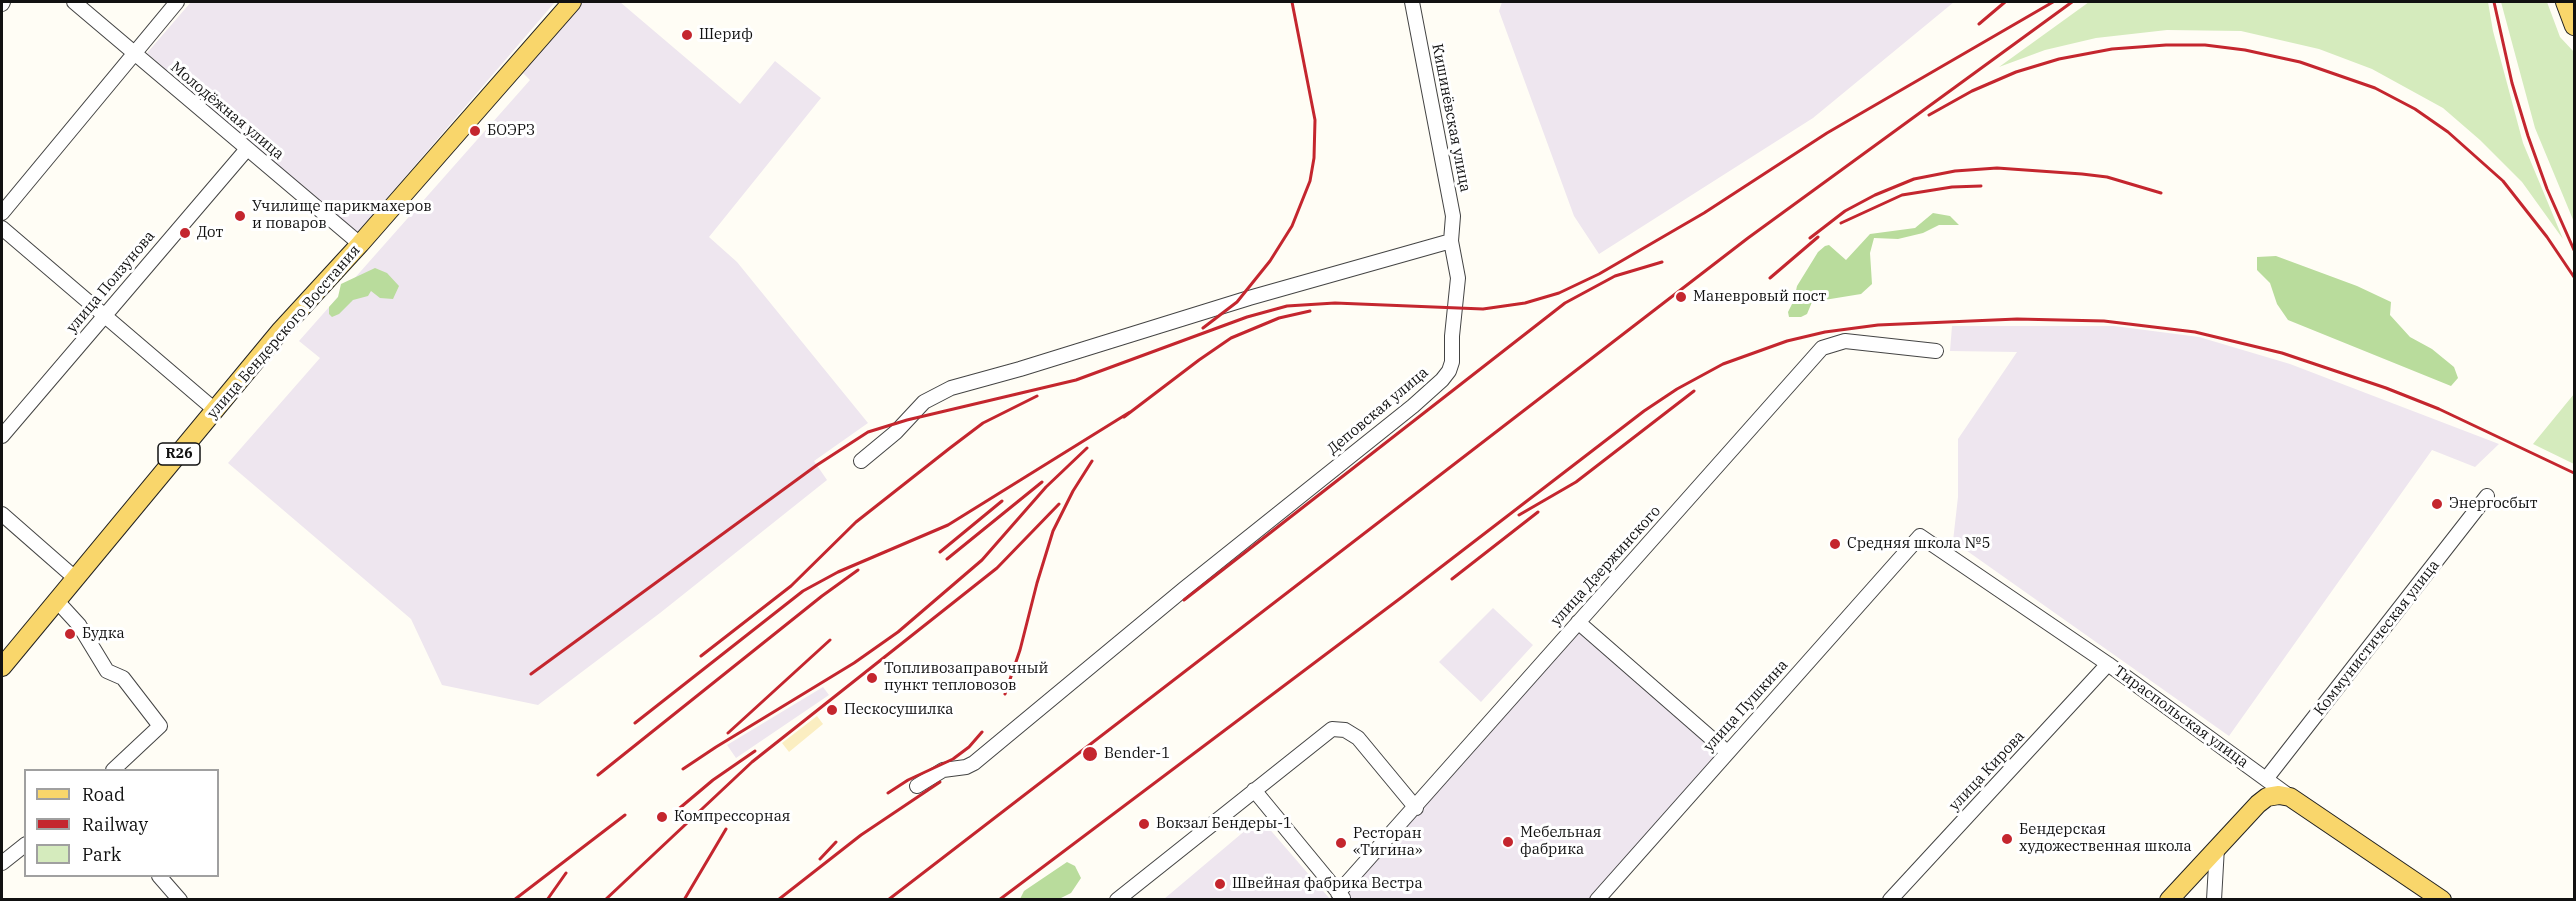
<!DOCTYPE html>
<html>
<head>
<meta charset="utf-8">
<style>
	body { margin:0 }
	#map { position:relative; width:2576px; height:901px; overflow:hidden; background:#fffdf5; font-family:"IBM Plex Serif",serif }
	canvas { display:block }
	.frame { position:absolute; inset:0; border:3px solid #111; pointer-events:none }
	.legend { position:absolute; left:24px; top:769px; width:195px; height:108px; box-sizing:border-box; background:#fff; border:2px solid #a0a0a0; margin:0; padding:8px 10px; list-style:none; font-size:18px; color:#111 }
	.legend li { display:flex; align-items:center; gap:12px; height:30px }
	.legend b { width:30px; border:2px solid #a0a0a0 }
</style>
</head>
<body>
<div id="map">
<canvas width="2576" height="901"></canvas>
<div class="frame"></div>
<ul class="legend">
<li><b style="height:8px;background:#f9d66b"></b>Road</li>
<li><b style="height:8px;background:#c4262e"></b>Railway</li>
<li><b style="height:16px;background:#d5ebbd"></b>Park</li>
</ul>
</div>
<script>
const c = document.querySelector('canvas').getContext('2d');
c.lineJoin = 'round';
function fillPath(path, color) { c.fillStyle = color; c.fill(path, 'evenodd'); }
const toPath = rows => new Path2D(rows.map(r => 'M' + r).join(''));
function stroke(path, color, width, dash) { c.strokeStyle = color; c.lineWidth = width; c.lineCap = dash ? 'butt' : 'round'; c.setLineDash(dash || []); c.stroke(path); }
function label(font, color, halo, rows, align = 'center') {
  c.font = font + ' "IBM Plex Serif",serif'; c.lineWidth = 6; c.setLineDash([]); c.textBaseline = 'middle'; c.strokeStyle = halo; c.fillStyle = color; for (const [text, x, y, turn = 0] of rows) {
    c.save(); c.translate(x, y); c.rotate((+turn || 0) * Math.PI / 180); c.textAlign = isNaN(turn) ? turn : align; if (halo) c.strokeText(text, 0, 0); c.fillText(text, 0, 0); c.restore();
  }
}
fillPath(toPath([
	[191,2,555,2,356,234,147,53],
	[572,2,620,2,740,104,775,61,821,98,709,237,737,262,868,423,814,461,827,480,660,613,538,705,442,685,411,619,228,463,320,358,299,341,530,80,515,65],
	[1502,2,1954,2,1813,118,1599,254,1574,216,1499,11],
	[1952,326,2114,326,2199,337,2290,364,2499,444,2475,467,2432,450,2229,736,1953,541,1958,497,1958,439,2017,352,1950,351],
	[1493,608,1533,645,1481,702,1439,662],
	[1578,622,1727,752,1597,899,1344,900,1338,893],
	[823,687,829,695,736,758,727,745],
	[1260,818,1330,899,1164,899]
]), '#eee6ef');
fillPath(toPath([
	[2089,2,2488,2,2493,31,2523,143,2563,239,2522,182,2480,140,2443,108,2372,69,2319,49,2241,31,2167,30,2096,38,2045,50,1999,67],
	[2501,2,2547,2,2560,37,2574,52,2574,222,2535,128],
	[2574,394,2574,464,2533,444]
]), '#d5ebbd');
fillPath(toPath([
	[1933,213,1950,216,1959,225,1939,225,1923,233,1898,239,1874,238,1870,253,1872,284,1861,294,1812,302,1807,314,1801,317,1789,317,1788,312,1794,300,1797,286,1818,252,1825,246,1829,245,1846,260,1870,234,1915,228],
	[2276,256,2357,286,2391,302,2390,315,2410,337,2432,349,2454,367,2458,378,2451,386,2288,320,2277,304,2270,283,2257,270,2257,257],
	[375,268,387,273,399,286,393,299,380,298,371,291,368,296,353,300,339,314,332,317,329,314,329,307,338,297,341,284],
	[1067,862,1075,866,1081,878,1071,893,1059,899,1020,899,1024,891]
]), '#b9dc9c');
fillPath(toPath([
	[817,716,823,724,789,752,782,743]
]), '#fbeec1');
const minor = toPath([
	[74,2,360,244],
	[2,4,3,2],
	[2,213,177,2],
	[2,228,215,410],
	[2,436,247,149],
	[861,461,896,432,924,402,951,388,1020,369,1249,298,1451,241],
	[2,514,75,578],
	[57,601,79,625,107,671,123,678,160,726,113,770],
	[1578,622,1727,752],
	[2266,779,2487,496],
	[917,786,943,770,966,767,974,763,1184,589,1413,406,1442,380,1449,371,1452,362,1452,336,1458,278,1451,241,1453,216,1412,2],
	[1254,790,1343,898],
	[2,863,26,844],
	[159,876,180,900],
	[1338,893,1822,348,1845,341,1936,351],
	[1117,900,1332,729,1345,730,1358,738,1416,808],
	[1597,900,1920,536,2108,664,2289,796],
	[1890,900,2108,664],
	[2214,900,2217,847]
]);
const major = toPath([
	[2565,2,2574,26],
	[2,667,281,330,360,244,572,2],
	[2169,900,2258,804,2267,797,2279,795,2290,797,2442,900]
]);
stroke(minor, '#444', 16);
stroke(major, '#222', 20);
stroke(minor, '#fff', 14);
stroke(major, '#f9d66b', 18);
stroke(toPath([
	[2494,2,2512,83,2528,136,2547,189,2574,250],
	[1979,24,2005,2],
	[1929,115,1972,91,2016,72,2059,59,2112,49,2166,45,2205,45,2245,50,2300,62,2375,88,2415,109,2448,132,2503,181,2547,237,2574,277],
	[1841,223,1902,195,1952,187,1981,186],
	[1810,238,1845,211,1875,195,1914,179,1955,171,1997,168,2082,174,2107,177,2161,193],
	[1770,278,1818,237],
	[1203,328,1237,302,1270,261,1292,226,1310,181,1314,158,1315,120,1292,2],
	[1124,417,1199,360,1231,338,1279,318,1310,311],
	[1519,515,1576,482,1694,391],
	[940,552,1002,501],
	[947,559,1042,482],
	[1452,579,1538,512],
	[1184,600,1565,303,1615,276,1662,262],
	[701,656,791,586,856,522,950,448,983,423,1037,396],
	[531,674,817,465,868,432,907,420,1076,380,1247,317,1287,306,1335,303,1483,309,1525,303,1559,293,1599,274,1704,213,1827,133,2053,2],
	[1005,694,1020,650,1037,583,1053,531,1073,491,1092,461],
	[635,723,803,591,838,572,948,525,1130,412],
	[728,733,830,640],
	[683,769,716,747,854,663,898,632,982,560,1046,487,1087,448],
	[598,775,822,596,858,570],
	[888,793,908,780,953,759,969,747,982,732],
	[675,812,713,780,755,751],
	[820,859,836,842],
	[514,900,625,815],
	[547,900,566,873],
	[605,900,752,762,997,568,1059,504],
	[684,900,726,829],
	[778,900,861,835,940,782],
	[888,900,1748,238,2072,2],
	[999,900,1402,597,1644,411,1677,389,1723,364,1787,341,1825,332,1878,325,2017,319,2104,321,2195,332,2282,353,2386,388,2439,409,2574,473]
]), '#c4262e', 3);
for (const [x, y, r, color] of [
	[687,35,6,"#c4262e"],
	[475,131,6,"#c4262e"],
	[240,216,6,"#c4262e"],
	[185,233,6,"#c4262e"],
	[1681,297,6,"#c4262e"],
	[2437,504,6,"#c4262e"],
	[1835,544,6,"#c4262e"],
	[70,634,6,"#c4262e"],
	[872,678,6,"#c4262e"],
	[832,710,6,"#c4262e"],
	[1090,754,8,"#c4262e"],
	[662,817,6,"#c4262e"],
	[1144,824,6,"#c4262e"],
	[2007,839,6,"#c4262e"],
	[1508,842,6,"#c4262e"],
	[1341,843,6,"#c4262e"],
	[1220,884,6,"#c4262e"]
]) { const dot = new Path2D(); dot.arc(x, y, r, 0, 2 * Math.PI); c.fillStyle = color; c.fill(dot); stroke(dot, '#fff', 2); }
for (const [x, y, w] of [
	[179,454,42]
]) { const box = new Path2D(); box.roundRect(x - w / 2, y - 11, w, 22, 4.5); c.fillStyle = '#fff'; c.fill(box); stroke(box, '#111', 1.5); }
label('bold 14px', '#111', null, [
	["R26",179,454]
]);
label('15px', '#111', '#fff', [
	["Шериф",699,35],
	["БОЭРЗ",487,131],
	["Училище парикмахеров",252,207],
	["и поваров",252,224],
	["Дот",197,233],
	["Маневровый пост",1693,297],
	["Энергосбыт",2449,504],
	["Средняя школа №5",1847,544],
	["Будка",82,634],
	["Топливозаправочный",884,669],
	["пункт тепловозов",884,686],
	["Пескосушилка",844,710],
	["Bender-1",1104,754],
	["Компрессорная",674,817],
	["Вокзал Бендеры-1",1156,824],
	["Бендерская",2019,830],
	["художественная школа",2019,847],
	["Мебельная",1520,833],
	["фабрика",1520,850],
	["Ресторан",1353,834],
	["«Тигина»",1353,851],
	["Швейная фабрика Вестра",1232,884]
], 'left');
label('15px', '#111', '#fff', [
	["Молодёжная улица",227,111,40],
	["Кишинёвская улица",1451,118,79],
	["улица Ползунова",111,282,-50],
	["улица Бендерского Восстания",284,332,-49],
	["Деповская улица",1378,411,-40],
	["улица Дзержинского",1606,566,-48],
	["Коммунистическая улица",2377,638,-52],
	["улица Пушкина",1746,706,-48],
	["Тираспольская улица",2181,717,36],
	["улица Кирова",1987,771,-47]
]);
</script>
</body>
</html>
